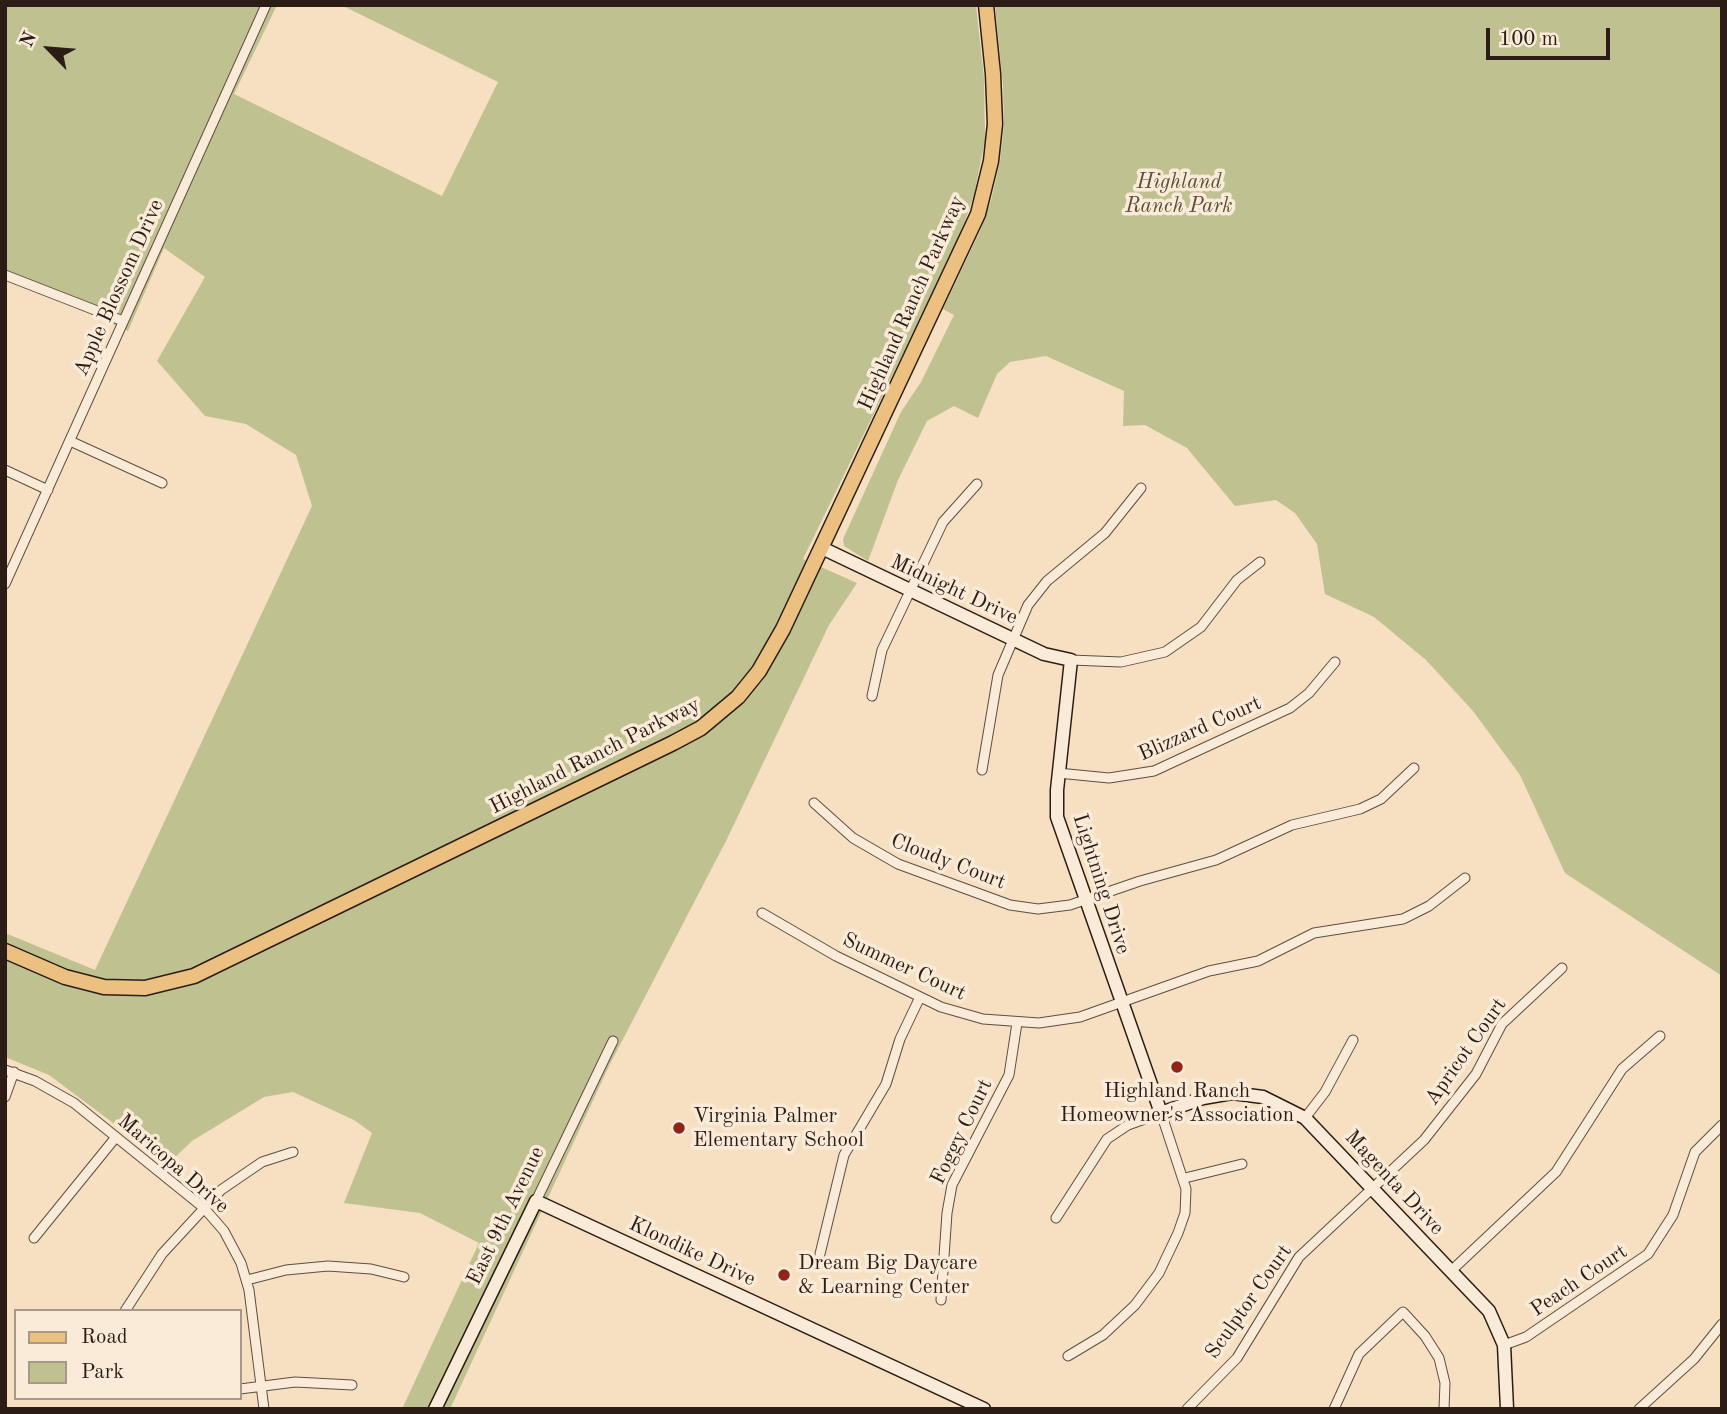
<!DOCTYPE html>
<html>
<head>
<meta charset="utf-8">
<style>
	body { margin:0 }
	#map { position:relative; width:1727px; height:1414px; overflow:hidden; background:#f6e0c1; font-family:"Old Standard TT",serif }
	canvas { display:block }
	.frame { position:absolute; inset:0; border:7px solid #2b1d16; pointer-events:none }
	.legend { position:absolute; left:14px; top:1309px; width:228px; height:91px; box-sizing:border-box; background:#f9ebd7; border:2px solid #a7998a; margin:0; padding:9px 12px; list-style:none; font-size:21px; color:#2b1d16 }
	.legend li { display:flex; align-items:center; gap:14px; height:35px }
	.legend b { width:35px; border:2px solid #a7998a }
	.north { position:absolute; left:14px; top:14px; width:70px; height:70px; -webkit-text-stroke:5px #f9ebd7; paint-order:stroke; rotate:295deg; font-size:19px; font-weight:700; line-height:28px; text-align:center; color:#2b1d16 }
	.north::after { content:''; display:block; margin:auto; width:24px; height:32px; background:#2b1d16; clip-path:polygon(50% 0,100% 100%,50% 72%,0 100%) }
	.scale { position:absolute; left:1486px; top:28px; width:124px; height:32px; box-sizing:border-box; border:4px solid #2b1d16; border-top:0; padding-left:9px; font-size:21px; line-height:24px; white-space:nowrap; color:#2b1d16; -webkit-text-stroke:5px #f9ebd7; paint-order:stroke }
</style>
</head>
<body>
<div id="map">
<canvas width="1727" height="1414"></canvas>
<div class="frame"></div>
<ul class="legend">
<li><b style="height:9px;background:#ebc080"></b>Road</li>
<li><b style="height:19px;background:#bfc191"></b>Park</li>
</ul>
<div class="north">N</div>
<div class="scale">100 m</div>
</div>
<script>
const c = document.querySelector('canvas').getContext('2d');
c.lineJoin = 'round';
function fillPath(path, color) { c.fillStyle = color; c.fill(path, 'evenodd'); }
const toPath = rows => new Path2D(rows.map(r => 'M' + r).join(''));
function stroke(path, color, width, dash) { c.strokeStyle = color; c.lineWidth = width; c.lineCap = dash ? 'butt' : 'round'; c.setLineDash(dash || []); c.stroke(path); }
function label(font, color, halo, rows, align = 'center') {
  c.font = font + ' "Old Standard TT",serif'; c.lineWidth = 7; c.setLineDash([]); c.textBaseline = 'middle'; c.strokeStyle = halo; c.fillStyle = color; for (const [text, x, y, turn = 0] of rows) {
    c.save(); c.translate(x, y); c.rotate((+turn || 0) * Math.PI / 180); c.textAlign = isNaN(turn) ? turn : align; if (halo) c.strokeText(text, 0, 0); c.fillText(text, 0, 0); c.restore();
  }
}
fillPath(toPath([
	[5,5,277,5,234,94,442,196,498,82,341,5,976,5,984,78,985,140,974,195,958,241,803,559,857,583,829,625,727,839,609,1066,450,1409,402,1409,479,1243,420,1213,344,1203,372,1133,354,1120,293,1092,264,1097,192,1141,168,1164,49,1075,5,1057,5,933,95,970,312,506,296,455,246,424,205,416,157,361,205,277,164,248,128,331,5,275],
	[995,5,1722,5,1722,976,1565,873,1520,775,1473,711,1426,660,1374,617,1325,594,1317,544,1295,513,1276,500,1235,506,1187,448,1145,425,1123,426,1124,391,1046,356,1010,362,997,374,978,418,954,406,927,421,898,480,868,561,844,546,843,539,901,412,921,382,954,315,943,309,980,231,991,200,1000,161,1004,125,1003,86]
]), '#bfc191');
const street = toPath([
	[5,275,123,321],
	[70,441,162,483],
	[5,470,48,490],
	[5,584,266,5],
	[1071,660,1121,662,1165,652,1201,627,1237,580,1260,562],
	[872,696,882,650,943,522,977,484],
	[982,770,998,675,1028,605,1047,581,1105,533,1141,488],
	[1058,773,1109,778,1154,771,1290,708,1309,693,1335,662],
	[814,803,853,838,898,864,1010,905,1038,909,1070,905,1140,881,1216,860,1292,825,1360,809,1381,799,1414,768],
	[762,913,836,956,941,1007,983,1019,1039,1023,1080,1017,1209,971,1258,961,1314,933,1403,919,1429,906,1465,878],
	[5,1070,35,1081,74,1103,204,1208,224,1231,241,1263,249,1290,264,1409],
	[5,1097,14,1072],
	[1305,1118,1325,1092,1353,1040],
	[1185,1178,1242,1164],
	[536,1201,613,1041],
	[1056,1218,1107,1139,1128,1125,1161,1113,1186,1189,1185,1213,1178,1233,1159,1273,1135,1305,1103,1335,1068,1356],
	[34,1238,116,1137],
	[820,1254,844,1155,886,1084,900,1039,920,997],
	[1451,1271,1556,1172,1622,1069,1660,1036],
	[247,1280,286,1270,328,1266,371,1269,404,1277],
	[941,1300,947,1213,952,1185,1009,1075,1017,1023],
	[125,1311,162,1254,221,1190,262,1162,293,1152],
	[1504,1345,1526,1337,1648,1254,1673,1215,1695,1152,1722,1125],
	[240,1389,295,1382,352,1385],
	[1187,1409,1237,1358,1299,1257,1424,1140,1476,1074,1502,1024,1562,968],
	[1334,1409,1359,1354,1403,1312,1425,1336,1439,1358,1445,1383,1444,1409],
	[1639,1409,1694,1359,1722,1324]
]);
const secondary = toPath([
	[822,548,1044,654,1071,660,1057,790,1057,817,1161,1113,1203,1098,1232,1093,1263,1097,1305,1118,1489,1311,1504,1345,1507,1409],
	[435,1409,536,1201,984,1409]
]);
const primary = toPath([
	[5,951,65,977,104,987,145,988,194,976,673,743,701,728,738,697,759,671,783,629,978,214,991,161,995,124,993,74,986,5]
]);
stroke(street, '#5e4e41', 11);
stroke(secondary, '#2b1d16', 15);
stroke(primary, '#2b1d16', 17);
stroke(street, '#f9ebd7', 9);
stroke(secondary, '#f9ebd7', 12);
stroke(primary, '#ebc080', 14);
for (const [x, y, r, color] of [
	[1177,1067,7,"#8f2418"],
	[679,1128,7,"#8f2418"],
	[784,1275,7,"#8f2418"]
]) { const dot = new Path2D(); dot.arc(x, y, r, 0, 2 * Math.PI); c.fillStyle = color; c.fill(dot); stroke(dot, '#f9ebd7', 2.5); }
label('italic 21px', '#574e3b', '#f9ebd7', [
	["Highland",1179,182],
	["Ranch Park",1179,206]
]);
label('21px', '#2b1d16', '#f9ebd7', [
	["Apple Blossom Drive",119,288,-66],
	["Highland Ranch Parkway",912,303,-66],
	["Midnight Drive",954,590,25],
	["Blizzard Court",1200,729,-24],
	["Highland Ranch Parkway",595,756,-27],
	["Cloudy Court",948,862,21],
	["Lightning Drive",1101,884,72],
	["Summer Court",904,967,25],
	["Apricot Court",1466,1052,-55],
	["Foggy Court",962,1132,-64],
	["Maricopa Drive",173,1164,41],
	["Magenta Drive",1394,1183,47],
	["East 9th Avenue",506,1216,-64],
	["Klondike Drive",692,1252,25],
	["Peach Court",1579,1281,-34],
	["Sculptor Court",1249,1302,-55]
]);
label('21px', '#2b1d16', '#f9ebd7', [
	["Highland Ranch",1177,1091,"center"],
	["Homeowner's Association",1177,1115,"center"],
	["Virginia Palmer",693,1116],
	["Elementary School",693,1140],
	["Dream Big Daycare",798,1263],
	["& Learning Center",798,1287]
], 'left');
</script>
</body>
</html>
